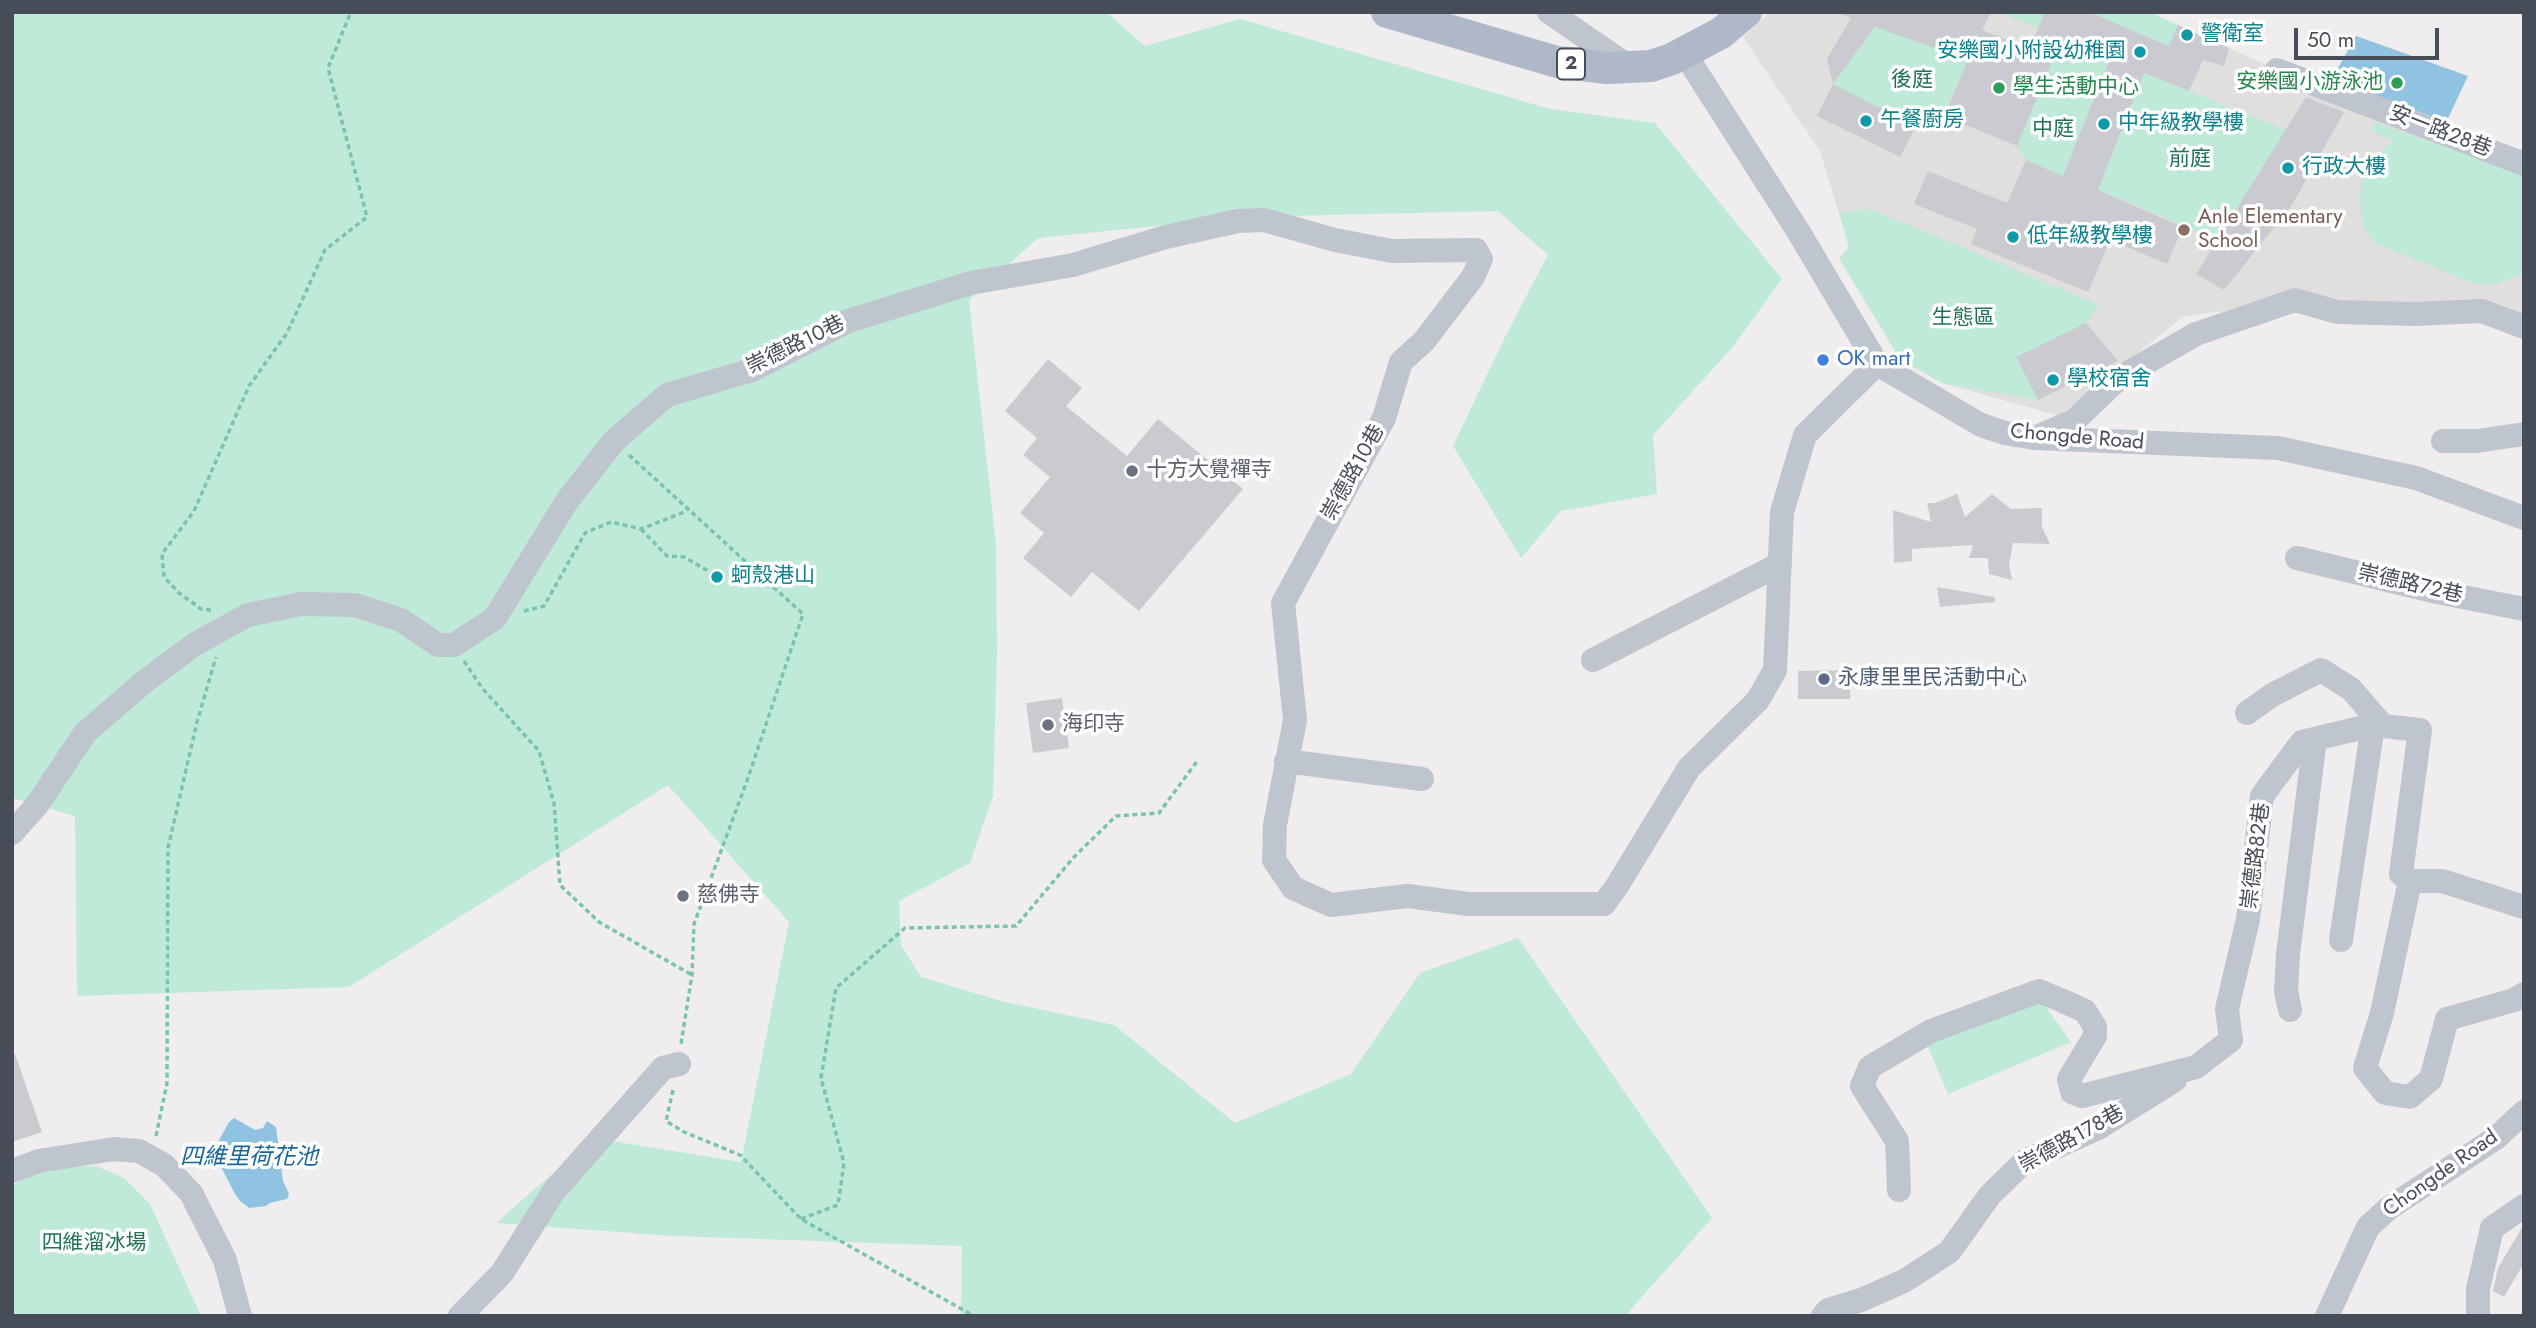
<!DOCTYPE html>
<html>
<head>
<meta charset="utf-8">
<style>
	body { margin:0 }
	#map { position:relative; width:2536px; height:1328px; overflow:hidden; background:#efeded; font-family:Jost,sans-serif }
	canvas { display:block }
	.frame { position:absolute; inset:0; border:14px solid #474d58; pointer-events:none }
	.scale { position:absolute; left:2294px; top:28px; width:145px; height:32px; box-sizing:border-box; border:4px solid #474d58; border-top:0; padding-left:9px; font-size:21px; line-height:24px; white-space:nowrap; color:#474d58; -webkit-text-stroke:5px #fff; paint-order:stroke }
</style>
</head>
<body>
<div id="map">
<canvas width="2536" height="1328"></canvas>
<div class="frame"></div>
<div class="scale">50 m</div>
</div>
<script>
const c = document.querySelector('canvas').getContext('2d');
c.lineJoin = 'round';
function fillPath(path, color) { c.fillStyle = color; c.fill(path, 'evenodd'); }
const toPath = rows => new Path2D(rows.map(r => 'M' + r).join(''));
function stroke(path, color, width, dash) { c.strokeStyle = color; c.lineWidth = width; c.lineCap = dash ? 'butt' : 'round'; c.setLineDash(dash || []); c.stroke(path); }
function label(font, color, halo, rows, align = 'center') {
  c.font = font + ' Jost,"Noto Sans TC",sans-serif'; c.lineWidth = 7; c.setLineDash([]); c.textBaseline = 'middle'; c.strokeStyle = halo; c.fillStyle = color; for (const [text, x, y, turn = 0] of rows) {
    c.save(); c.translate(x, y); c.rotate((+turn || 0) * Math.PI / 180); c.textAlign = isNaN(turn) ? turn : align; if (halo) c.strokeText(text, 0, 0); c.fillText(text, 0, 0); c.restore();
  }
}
fillPath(toPath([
	[1770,12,2149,12,2325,91,2356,36,2468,76,2438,139,2524,173,2524,328,2447,309,2249,308,2184,316,2060,416,1942,383,1900,359,1839,258,1849,247,1820,151,1743,37]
]), '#e0dfde');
fillPath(toPath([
	[12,12,1106,12,1145,46,1240,19,1550,109,1655,123,1782,279,1731,349,1653,435,1657,494,1561,511,1521,558,1453,446,1505,337,1548,255,1498,211,1244,217,1038,238,969,300,996,545,997,651,993,796,970,863,899,901,901,945,921,977,1001,1001,1114,1025,1235,1123,1351,1074,1420,973,1518,938,1712,1218,1625,1316,961,1316,962,1246,673,1236,496,1223,593,1138,741,1162,789,922,668,785,349,987,77,996,75,816,12,798],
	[1997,12,2045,12,2038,28],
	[2089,12,2149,12,2178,25,2169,46],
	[1961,18,1985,25,1935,132,1916,126,1833,84,1875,27],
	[2057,36,2110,58,2063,176,2026,160,2017,146],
	[2144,73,2286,130,2217,239,2098,190],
	[2375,122,2524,176,2524,272,2494,285,2474,284,2375,243,2364,227,2361,216,2360,194,2362,181,2378,154,2394,141,2370,131],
	[1871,209,2099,305,2086,323,2016,357,2038,400,1942,383,1900,359,1839,258,1849,248,1839,212],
	[2040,999,2071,1042,1948,1094,1927,1045],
	[96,1166,124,1178,150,1204,201,1316,12,1316,12,1186,31,1175,64,1167]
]), '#bfead7');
fillPath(toPath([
	[2356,36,2468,76,2438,139,2325,91],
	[234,1118,255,1130,263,1128,267,1121,276,1127,283,1181,289,1194,287,1199,270,1203,266,1206,249,1208,240,1201,235,1194,218,1161,219,1140,229,1122]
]), '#90c3e2');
fillPath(toPath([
	[1841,12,1991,12,1982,30,2029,49,2045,12,2089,12,2169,46,2178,25,2229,48,2224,66,2203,60,2189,91,2144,73,2098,190,2183,227,2167,264,2110,240,2088,292,1971,244,1977,229,1914,204,1928,171,2007,203,2026,160,2063,176,2110,58,2062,38,2017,146,1944,116,1968,60,1875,27,1833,84,1827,59,1851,18,1841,14],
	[1833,84,1916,126,1900,157,1817,116],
	[2306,97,2344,112,2292,205,2224,290,2196,274],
	[2086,323,2118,361,2038,400,2016,357],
	[1048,359,1082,388,1066,406,1127,456,1158,419,1243,489,1139,611,1092,572,1071,597,1023,558,1044,533,1020,513,1050,477,1023,455,1037,438,1005,411],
	[1957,494,1965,517,1992,494,2011,509,2042,508,2042,527,2050,544,2013,543,2009,565,2012,580,1989,574,1988,558,1969,558,1973,545,1912,549,1912,561,1894,563,1893,510,1931,522,1927,503,1935,503],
	[1937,587,1995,597,1995,602,1940,607],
	[1850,670,1850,699,1798,699,1798,671],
	[1062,698,1069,748,1033,753,1026,703],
	[12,1054,15,1054,42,1132,12,1142],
	[2524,1224,2524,1263,2504,1297,2493,1291,2498,1268]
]), '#cacbd1');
stroke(toPath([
	[629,455,803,614,748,778,694,924,692,975,681,1044],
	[641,529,667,556,684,557,722,579],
	[211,610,201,609,179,593,164,577,162,554,194,511,249,386,287,333,325,250,367,217,328,68,351,12],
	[524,611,544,606,585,533,611,522,641,529,687,511],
	[464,661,482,688,539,751,554,803,560,885,599,922,692,975],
	[673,1090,666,1121,684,1132,740,1155,801,1219,974,1316],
	[156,1136,167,1083,168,848,197,722,216,657],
	[801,1219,838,1205,844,1163,821,1078,836,988,905,928,1016,926,1074,857,1116,816,1159,813,1198,760]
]), '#7ac4ad', 3.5, [5, 3.5]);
stroke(toPath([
	[1549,12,1631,68],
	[1685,54,1798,231,1877,364,1981,425,2005,433,2034,438,2278,448,2416,478,2524,518],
	[2277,70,2524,164],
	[2041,435,2074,421,2119,378,2196,334,2295,300,2337,312,2415,314,2482,311,2524,327],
	[2443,441,2477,441,2524,434],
	[2297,558,2437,592,2524,609],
	[1593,660,1780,564],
	[2247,713,2272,695,2321,670,2351,689,2383,726],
	[1286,761,1422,779],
	[12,833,37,805,85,733,144,682,195,644,248,615,301,604,355,605,401,620,438,645,454,645,495,618,567,501,614,441,667,395,752,370,848,321,971,283,1073,265,1166,237,1238,221,1264,220,1335,240,1392,251,1476,250,1481,259,1473,277,1424,341,1401,362,1384,418,1283,603,1295,720,1275,825,1274,860,1293,888,1331,905,1408,896,1468,904,1604,904,1617,886,1689,768,1758,700,1775,670,1782,512,1805,435,1877,364],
	[2410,881,2442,881,2524,907],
	[2341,940,2373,725],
	[2290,1010,2286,991,2288,954,2315,739],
	[12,1171,39,1161,114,1149,139,1151,164,1165,191,1193,225,1260,240,1316],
	[1899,1190,1897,1141,1862,1086,1870,1067,1931,1031,2039,991,2063,1001,2085,1011,2095,1027,2095,1036,2069,1079,2072,1092,2082,1096,2196,1067,2231,1040,2227,1009,2248,919,2262,796,2302,742,2373,725,2420,730,2401,874,2410,881,2382,1013,2365,1068,2385,1093,2410,1097,2431,1079,2447,1019,2514,1000,2524,994],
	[460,1316,502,1273,554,1191,663,1068,679,1064],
	[1823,1316,1828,1310,1861,1300,1904,1281,1949,1252,1990,1195,2025,1161,2098,1128,2175,1080],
	[2327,1316,2368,1227,2389,1208,2496,1138,2524,1112],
	[2478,1316,2478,1289,2492,1228,2524,1206]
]), '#bfc5ce', 24);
stroke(toPath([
	[1387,12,1557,62,1607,68,1651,66,1672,59,1721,33,1746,12]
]), '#afb8c9', 32);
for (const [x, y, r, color] of [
	[2187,35,7,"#0f9aa8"],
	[2140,52,7,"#0f9aa8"],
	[2397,83,7,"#2e9e5b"],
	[1999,88,7,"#2e9e5b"],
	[1866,121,7,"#0f9aa8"],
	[2104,124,7,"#0f9aa8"],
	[2288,168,7,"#0f9aa8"],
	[2184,230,7,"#8d6e63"],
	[2013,237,7,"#0f9aa8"],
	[1823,360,7,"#3f7fe0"],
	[2053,380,7,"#0f9aa8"],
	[1132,471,7,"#6b7280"],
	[717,577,7,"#0f9aa8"],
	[1824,679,7,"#5c6f8a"],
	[1048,725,7,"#6b7280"],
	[683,896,7,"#6b7280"]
]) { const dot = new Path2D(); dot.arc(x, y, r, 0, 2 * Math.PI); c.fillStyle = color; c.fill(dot); stroke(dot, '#fff', 2.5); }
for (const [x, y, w] of [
	[1571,64,28]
]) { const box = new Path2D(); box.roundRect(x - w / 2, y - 15.5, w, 31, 5); c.fillStyle = '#fff'; c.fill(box); stroke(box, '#474d58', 2); }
label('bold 19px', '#474d58', null, [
	["2",1571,64]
]);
label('21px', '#0d838f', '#fff', [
	["警衛室",2201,35],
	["安樂國小附設幼稚園",2126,52,"right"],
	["午餐廚房",1880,121],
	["中年級教學樓",2118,124],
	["行政大樓",2302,168],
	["低年級教學樓",2027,237],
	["學校宿舍",2067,380],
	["蚵殼港山",731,577]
], 'left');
label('21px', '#1f7257', '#fff', [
	["後庭",1912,81],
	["中庭",2053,130],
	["前庭",2190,160],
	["生態區",1963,319],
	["四維溜冰場",94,1244]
]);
label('21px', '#27864d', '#fff', [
	["安樂國小游泳池",2383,83],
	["學生活動中心",2013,88,"left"]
], 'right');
label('21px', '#474d58', '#fff', [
	["安一路28巷",2440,132,21],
	["崇德路10巷",796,346,-26],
	["Chongde Road",2077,438,5],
	["崇德路10巷",1354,473,-61],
	["崇德路72巷",2410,585,13],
	["崇德路82巷",2257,856,-83],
	["崇德路178巷",2072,1140,-29],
	["Chongde Road",2441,1174,-35]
]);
label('21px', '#785e54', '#fff', [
	["Anle Elementary",2198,218],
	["School",2198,242]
], 'left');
label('21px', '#366cbe', '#fff', [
	["OK mart",1837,360]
], 'left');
label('21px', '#5b616d', '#fff', [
	["十方大覺禪寺",1146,471],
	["海印寺",1062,725],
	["慈佛寺",697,896]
], 'left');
label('21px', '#4e5e75', '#fff', [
	["永康里里民活動中心",1838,679]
], 'left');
label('italic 23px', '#1a6799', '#fff', [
	["四維里荷花池",249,1158]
]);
</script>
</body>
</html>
